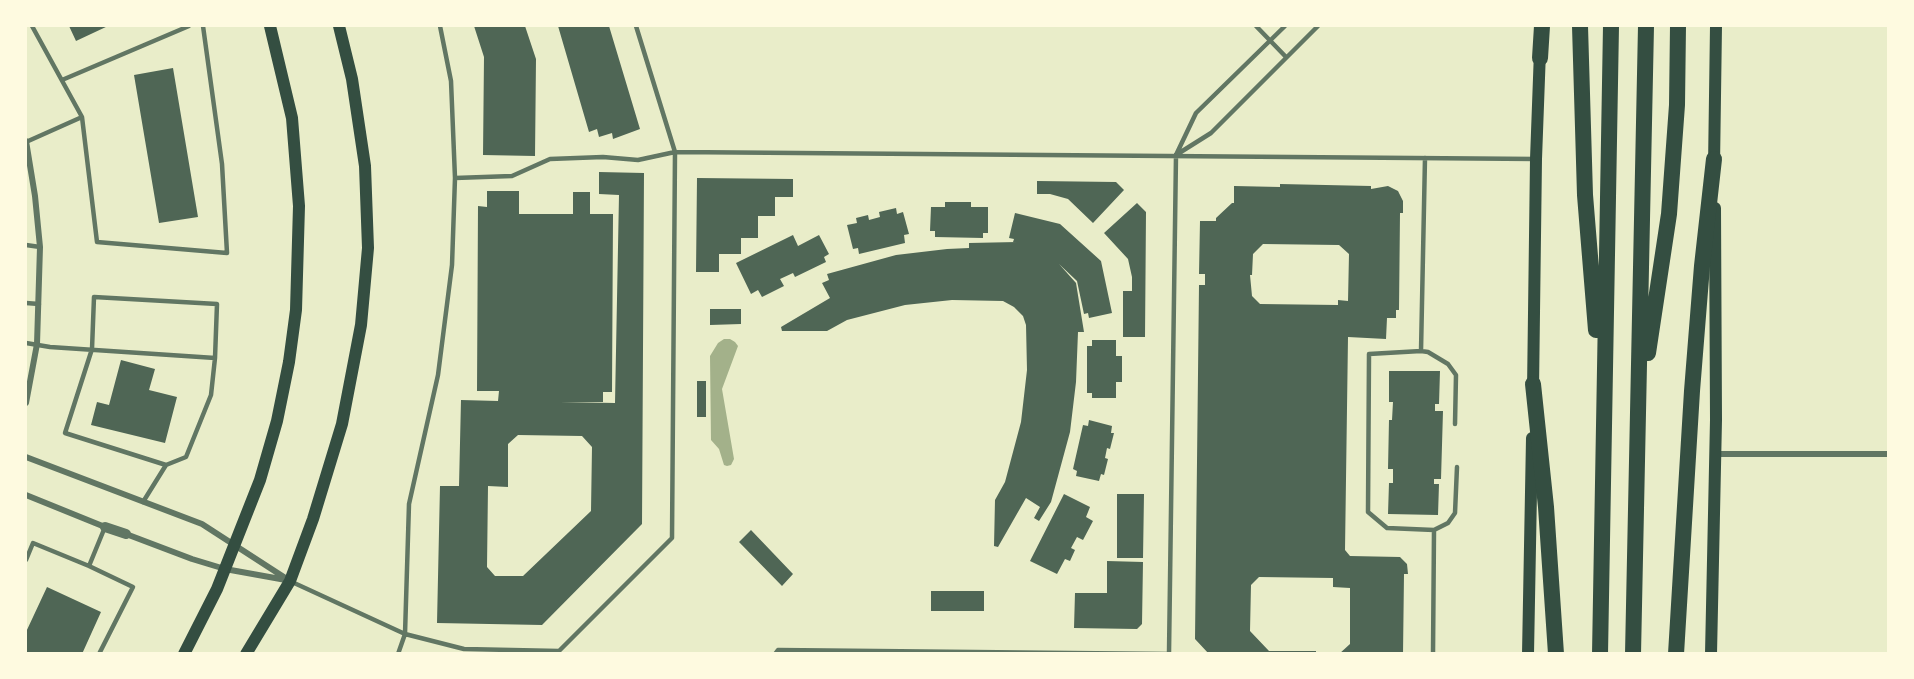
<!DOCTYPE html>
<html>
<head>
<meta charset="utf-8">
<style>
	body { margin:0 }
	#map { position:relative; width:1914px; height:679px; overflow:hidden; background:#e9edc9; font-family:Montserrat,sans-serif }
	canvas { display:block }
	.frame { position:absolute; inset:0; border:27px solid #fefae0; pointer-events:none }
</style>
</head>
<body>
<div id="map">
<canvas width="1914" height="679"></canvas>
<div class="frame"></div>
</div>
<script>
const c = document.querySelector('canvas').getContext('2d');
c.lineJoin = 'round';
function fillPath(path, color) { c.fillStyle = color; c.fill(path, 'evenodd'); }
const toPath = rows => new Path2D(rows.map(r => 'M' + r).join(''));
function stroke(path, color, width, dash) { c.strokeStyle = color; c.lineWidth = width; c.lineCap = dash ? 'butt' : 'round'; c.setLineDash(dash || []); c.stroke(path); }
fillPath(toPath([
	[724,339,730,339,735,342,738,346,722,389,734,459,731,465,727,466,724,465,719,449,711,440,710,356,718,343]
]), '#a3b18a');
fillPath(toPath([
	[69,26,108,26,76,41],
	[474,26,525,26,536,59,535,156,483,155,484,57],
	[558,26,609,26,640,129,613,139,612,133,599,137,597,129,589,132],
	[173,68,198,217,159,223,134,75],
	[599,172,644,173,642,524,542,625,437,623,440,486,459,486,461,400,498,401,499,391,477,391,478,206,487,207,487,191,519,191,519,214,573,214,573,192,590,192,590,214,613,214,612,392,603,392,603,402,560,402,615,403,619,195,599,194],
	[518,435,582,436,592,447,591,511,523,576,495,576,487,567,488,486,508,487,508,444],
	[697,178,793,179,793,197,775,197,775,216,758,216,758,238,741,238,741,254,719,254,719,272,696,272],
	[1037,181,1116,182,1124,190,1093,223,1068,199,1050,194,1037,194],
	[1280,184,1371,186,1371,189,1388,186,1398,191,1403,201,1403,213,1400,213,1399,310,1396,310,1396,318,1387,318,1386,339,1348,337,1345,550,1350,556,1400,557,1407,564,1408,574,1404,574,1403,654,1339,654,1350,644,1350,588,1333,587,1333,578,1259,577,1251,585,1250,631,1269,651,1316,651,1316,654,1209,654,1195,639,1199,285,1205,285,1205,274,1199,274,1200,221,1216,221,1216,218,1232,203,1234,203,1234,186,1280,187],
	[1263,244,1339,245,1349,254,1348,301,1338,300,1338,305,1260,304,1252,296,1250,275,1252,275,1253,254],
	[945,202,971,202,971,207,988,207,988,233,983,233,983,238,935,237,935,231,930,231,931,207,945,207],
	[1137,203,1146,212,1145,337,1123,337,1123,291,1132,291,1132,277,1128,259,1104,233],
	[896,208,897,214,903,212,909,234,904,235,905,243,859,254,858,248,853,249,847,225,857,223,856,218,868,215,869,220,880,217,879,212],
	[1015,213,1060,224,1101,261,1112,313,1089,318,1088,313,1084,314,1077,281,1059,264,1076,283,1084,332,1078,332,1076,382,1070,432,1051,502,1039,521,1034,518,1040,507,1026,498,998,547,994,546,995,500,1005,482,1021,422,1027,370,1026,325,1023,316,1014,307,1003,301,952,300,905,305,847,320,827,331,782,331,781,327,830,298,822,283,829,280,827,274,896,255,947,249,969,248,969,243,1017,242,1013,242,1014,239,1009,238],
	[793,235,798,246,819,235,829,254,824,257,826,262,795,277,793,273,780,279,784,286,762,297,758,290,751,294,736,263],
	[710,309,741,309,741,324,710,325],
	[1092,340,1116,340,1116,356,1122,356,1122,382,1116,382,1116,398,1092,398,1092,393,1087,393,1087,346,1092,346],
	[121,360,155,369,149,390,177,397,165,443,91,425,97,402,109,405],
	[1389,371,1440,371,1439,404,1435,404,1435,411,1443,411,1441,479,1434,479,1434,484,1439,484,1438,515,1388,514,1389,483,1393,483,1393,469,1388,469,1389,420,1392,420,1393,402,1389,402],
	[697,381,706,381,706,417,697,417],
	[1089,420,1112,426,1111,433,1114,433,1110,449,1107,448,1105,458,1108,459,1104,475,1101,474,1099,481,1076,476,1077,471,1073,469,1083,425,1088,426],
	[1064,494,1090,507,1086,517,1093,521,1083,540,1077,537,1071,548,1075,550,1070,561,1065,559,1057,574,1030,561],
	[1117,494,1144,494,1143,558,1117,558],
	[751,530,793,574,782,586,739,542],
	[1107,561,1143,562,1142,624,1137,629,1074,628,1075,593,1107,593],
	[47,587,101,612,82,654,26,654,26,632],
	[931,591,984,591,984,611,931,611]
]), '#4f6655');
stroke(toPath([
	[1256,26,1286,57],
	[62,80,189,26],
	[82,117,97,242,227,253,222,164,203,26],
	[26,142,82,117,32,26],
	[1176,155,1211,133,1318,26],
	[1425,158,1421,351,1369,354,1368,512,1387,528,1434,530,1433,654],
	[455,178,512,176,550,159,603,157,638,160,675,152,1536,159],
	[26,245,40,247],
	[26,303,39,304],
	[26,343,50,347,215,358],
	[1421,351,1428,352,1448,364,1456,375,1455,424],
	[143,502,166,465,186,457,211,395,215,358,217,304,94,297,92,349,65,433,166,465],
	[1434,530,1448,523,1455,513,1457,467],
	[26,560,33,543,89,566,133,587,99,654],
	[89,566,105,527],
	[292,582,405,634,464,649,559,651],
	[559,651,672,538,675,152,636,26],
	[1169,653,1176,155,1196,113,1285,26],
	[398,654,405,634,409,504,438,375,452,265,455,178,451,81,440,26],
	[775,654,778,650,1169,654]
]), '#617663', 4.5);
stroke(toPath([
	[26,141,35,196,40,247,37,344,26,403],
	[1716,454,1888,454],
	[26,457,202,524,290,581],
	[26,495,105,527],
	[126,534,192,559,225,569,286,580]
]), '#617663', 6);
stroke(toPath([
	[105,527,126,534]
]), '#617663', 10);
stroke(toPath([
	[1714,166,1716,26],
	[1533,390,1536,159,1540,51],
	[184,654,217,589,260,480,277,421,289,362,296,310,299,206,292,118,270,26],
	[246,654,290,581,313,519,342,424,361,325,368,248,365,166,352,79,339,26],
	[1528,654,1532,438],
	[1711,654,1716,420,1715,208]
]), '#344e41', 12);
stroke(toPath([
	[1580,26,1585,195,1596,330],
	[1540,58,1542,26],
	[1648,353,1669,214,1677,105,1678,26],
	[1533,384,1546,507,1556,654],
	[1600,654,1611,26],
	[1633,654,1646,26],
	[1676,654,1692,391,1702,266,1714,159]
]), '#344e41', 16);
</script>
</body>
</html>
